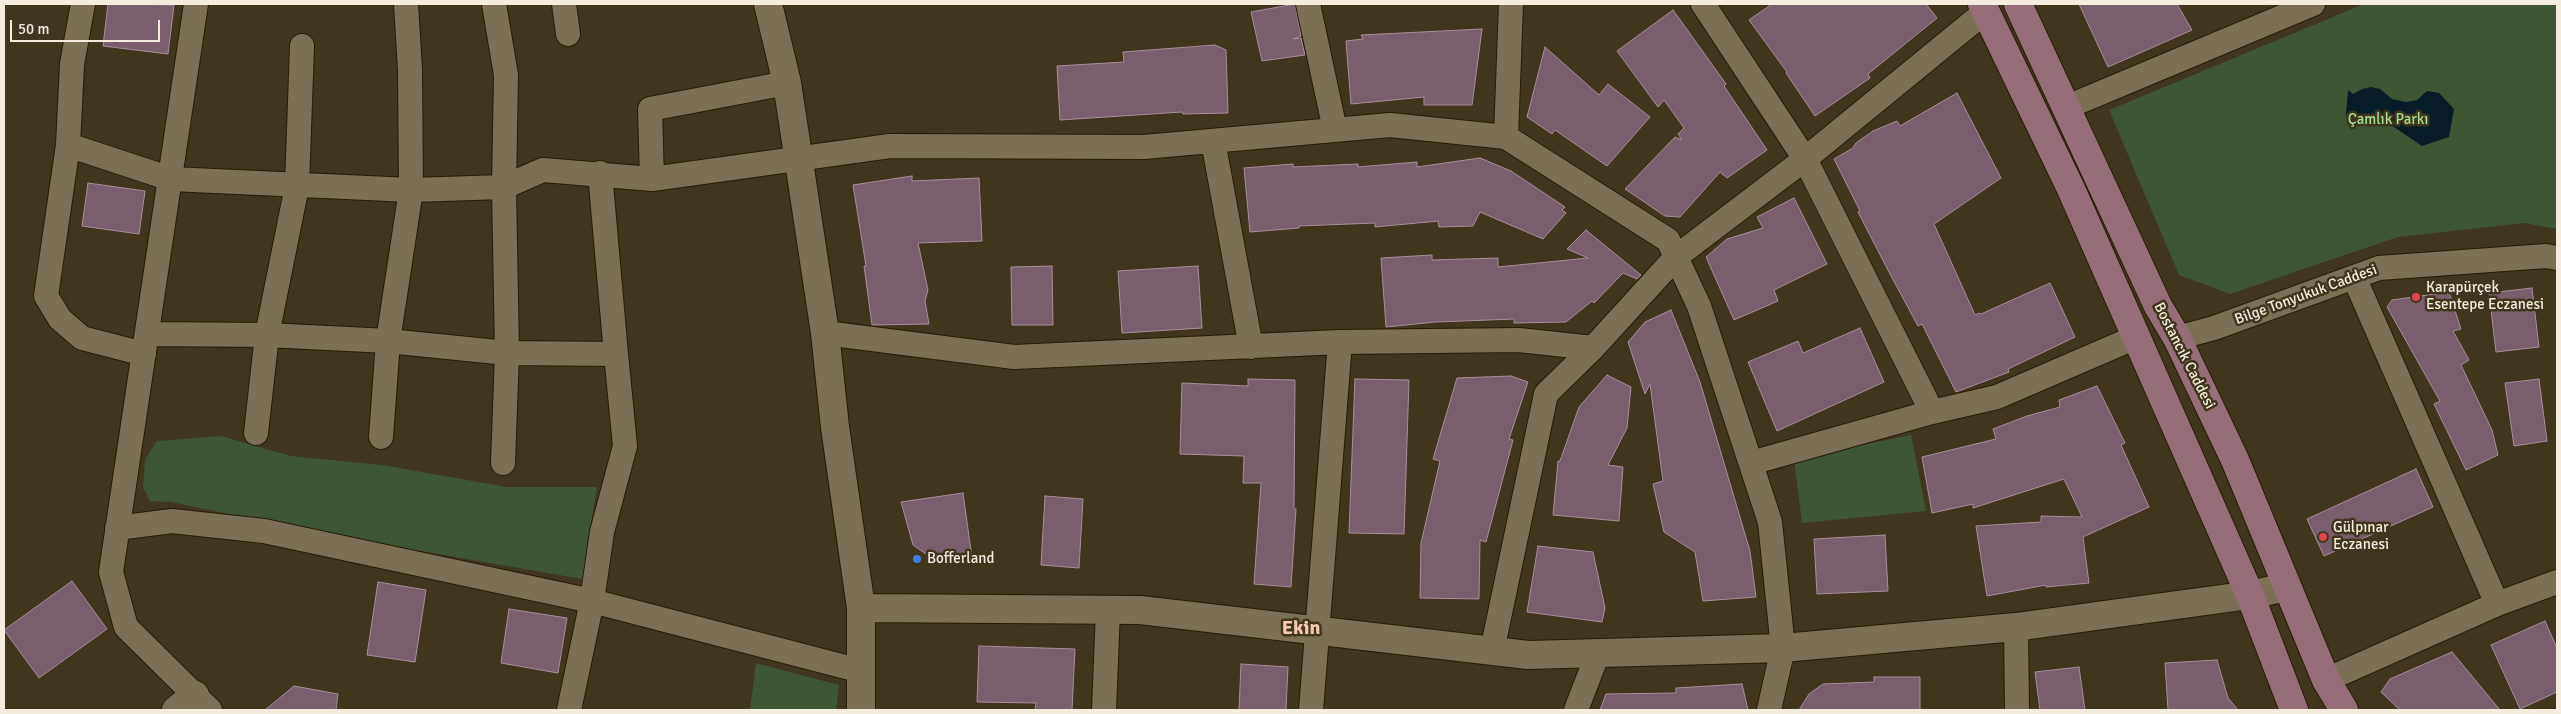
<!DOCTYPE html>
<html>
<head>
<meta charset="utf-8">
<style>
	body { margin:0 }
	#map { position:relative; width:2561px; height:714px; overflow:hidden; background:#40351d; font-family:Signika,sans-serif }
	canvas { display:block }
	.frame { position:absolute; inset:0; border:5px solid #f4eddf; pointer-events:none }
	.scale { position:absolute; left:10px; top:20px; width:150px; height:22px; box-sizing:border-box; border:2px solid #f4eddf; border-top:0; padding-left:6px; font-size:15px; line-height:18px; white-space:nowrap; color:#f4eddf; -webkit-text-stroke:4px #40351d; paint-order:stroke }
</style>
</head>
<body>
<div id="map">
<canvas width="2561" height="714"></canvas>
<div class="frame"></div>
<div class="scale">50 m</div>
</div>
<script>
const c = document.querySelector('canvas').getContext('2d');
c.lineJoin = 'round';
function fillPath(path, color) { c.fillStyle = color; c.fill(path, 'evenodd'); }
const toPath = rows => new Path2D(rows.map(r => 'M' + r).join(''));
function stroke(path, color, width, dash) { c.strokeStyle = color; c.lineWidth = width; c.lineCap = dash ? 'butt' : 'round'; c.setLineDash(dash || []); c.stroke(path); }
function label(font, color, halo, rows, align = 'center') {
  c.font = font + ' Signika,sans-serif'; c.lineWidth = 5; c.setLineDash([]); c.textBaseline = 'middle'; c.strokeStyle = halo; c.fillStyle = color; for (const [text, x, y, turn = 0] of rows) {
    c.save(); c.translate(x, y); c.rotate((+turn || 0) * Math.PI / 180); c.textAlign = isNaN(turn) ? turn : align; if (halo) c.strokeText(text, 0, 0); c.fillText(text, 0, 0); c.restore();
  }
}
fillPath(toPath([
	[2364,4,2557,4,2557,229,2524,223,2398,237,2230,294,2179,275,2109,110],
	[1911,435,1926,511,1802,523,1794,459],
	[221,436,291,456,382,465,507,487,597,487,582,579,346,538,171,502,150,501,143,487,145,460,157,441],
	[756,663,839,685,836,710,750,710]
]), '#3e5634');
fillPath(toPath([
	[2371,87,2380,89,2392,99,2406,102,2417,100,2427,91,2439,93,2454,109,2449,137,2422,146,2394,127,2381,122,2373,123,2362,119,2348,120,2346,114,2348,90,2353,94,2362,89]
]), '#061d28');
const building = toPath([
	[108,4,174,5,168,54,103,46,108,4],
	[1295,4,1301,36,1293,39,1301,38,1305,55,1262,61,1251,12,1295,4],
	[1772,4,1926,4,1937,18,1868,74,1870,78,1815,116,1786,73,1787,72,1749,20,1772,4],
	[2079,4,2177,4,2192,30,2108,67,2079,4],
	[1673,10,1726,84,1724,86,1767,150,1727,178,1720,172,1680,217,1665,216,1625,189,1675,137,1682,140,1678,134,1684,128,1664,100,1658,107,1617,51,1673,10],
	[1482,29,1472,105,1424,105,1424,97,1351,104,1346,41,1363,39,1361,35,1482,29],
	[1215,45,1226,50,1228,113,1183,114,1182,112,1060,120,1057,66,1124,62,1123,52,1215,45],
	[1545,47,1599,95,1608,84,1650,117,1607,166,1555,130,1552,134,1527,117,1545,47],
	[1957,93,2001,178,1934,224,1975,315,1980,313,1981,314,2050,283,2075,337,2008,369,2009,372,1956,392,1922,324,1918,326,1890,274,1858,212,1860,211,1834,159,1853,148,1856,143,1873,131,1897,121,1900,126,1957,93],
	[1480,158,1511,171,1565,207,1562,210,1566,213,1543,239,1480,212,1473,226,1439,227,1438,221,1375,227,1375,223,1299,226,1299,228,1250,232,1244,168,1293,164,1293,167,1358,164,1358,167,1417,162,1417,167,1480,158],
	[912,176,912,181,979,178,982,241,918,243,928,290,925,301,929,324,872,325,864,266,866,266,853,185,912,176],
	[88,183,145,191,139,234,82,226,88,183],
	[1794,198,1827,264,1774,290,1778,301,1734,320,1706,257,1727,239,1763,228,1757,217,1794,198],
	[1586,230,1641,275,1637,279,1623,273,1594,303,1592,301,1566,322,1514,323,1514,319,1436,322,1386,327,1381,258,1432,255,1432,260,1498,258,1498,267,1588,258,1567,249,1586,230],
	[1052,266,1053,325,1012,325,1011,267,1052,266],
	[1198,266,1202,328,1122,333,1118,271,1198,266],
	[2532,288,2539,347,2496,352,2489,293,2532,288],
	[2449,292,2461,329,2453,331,2469,360,2461,365,2492,430,2498,455,2466,470,2434,404,2440,401,2387,307,2392,300,2449,292],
	[1671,310,1700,382,1750,551,1756,597,1703,601,1695,552,1664,532,1653,484,1663,481,1650,384,1645,394,1628,342,1645,322,1671,310],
	[1860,328,1884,382,1777,431,1748,362,1798,341,1803,353,1860,328],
	[1607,375,1631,387,1627,428,1608,465,1623,467,1619,521,1553,515,1558,461,1560,461,1579,407,1607,375],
	[1511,376,1528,382,1509,439,1513,440,1486,542,1480,540,1479,599,1420,598,1421,543,1440,461,1433,459,1457,378,1511,376],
	[1248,379,1295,380,1294,509,1296,509,1291,587,1254,584,1261,483,1243,483,1244,456,1180,454,1182,383,1248,386,1248,379],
	[1355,379,1409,380,1404,534,1349,533,1355,379],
	[2539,379,2547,441,2514,446,2505,383,2539,379],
	[2097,386,2125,443,2121,445,2149,507,2083,537,2089,583,2046,587,2046,585,1987,596,1976,526,2041,522,2041,516,2082,517,2064,479,1973,508,1973,504,1932,513,1922,457,1996,439,1993,429,2027,416,2060,407,2059,400,2097,386],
	[2416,469,2433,507,2324,556,2307,519,2416,469],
	[963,493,972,558,936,561,913,545,901,502,963,493],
	[1045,496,1083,499,1079,568,1041,565,1045,496],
	[1885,535,1888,591,1817,594,1814,539,1885,535],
	[1538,546,1593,552,1605,608,1602,622,1527,612,1538,546],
	[72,581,107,629,39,678,4,630,72,581],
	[378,582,426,590,415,662,367,655,378,582],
	[509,609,567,618,558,673,501,663,509,609],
	[2545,621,2557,648,2557,692,2520,709,2491,645,2545,621],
	[979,646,1075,649,1072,710,1035,710,1036,703,977,702,979,646],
	[2452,652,2500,710,2400,710,2381,692,2390,679,2452,652],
	[2217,660,2228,698,2238,710,2168,710,2165,663,2217,660],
	[1241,664,1288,667,1286,710,1239,710,1241,664],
	[2079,667,2085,710,2040,710,2035,672,2079,667],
	[1874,677,1920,677,1920,710,1799,710,1809,694,1823,684,1874,682,1874,677],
	[1742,684,1748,710,1600,710,1606,694,1676,693,1676,688,1742,684],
	[294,686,338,694,336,710,265,710,294,686]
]);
fillPath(building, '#795e6e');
stroke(building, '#aa8e9f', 1);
const minor = toPath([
	[83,4,72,64,68,145,46,296,60,319,82,338,144,354],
	[196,4,111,572,126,627,210,710],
	[494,4,506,75,504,187,507,353,503,463],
	[564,4,568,34],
	[1308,4,1335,130],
	[1703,4,1805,159,1932,412],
	[2067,107,2313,4],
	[1506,137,1511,4],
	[1213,141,1251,347],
	[68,145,171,179,411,190,504,187,543,170,652,179,890,146,1144,147,1390,125,1506,137,1668,240,1699,306,1770,522,1783,648,1769,710],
	[652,179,650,109,787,83],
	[2354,277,2497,604],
	[825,333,1014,357,1340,342,1519,340,1593,348],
	[147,334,267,335,388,341,507,353,616,354,600,173],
	[2177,338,2214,328,2379,268,2546,256,2557,258],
	[256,433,267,335,297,186,302,46],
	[381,437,388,341,411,190,410,70,406,4],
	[1751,463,1932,412,1997,397,2136,337],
	[117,528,172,521,264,531,592,601,861,671],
	[2016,627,2017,710],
	[1492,651,1546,394,1593,348,1676,257,1805,159,1986,11],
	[2326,680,2497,604,2557,582],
	[569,710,592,601,602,532,625,446,616,354],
	[1104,710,1108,610],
	[1311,710,1340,342],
	[1576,710,1598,653]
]);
const tertiary = toPath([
	[768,4,787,83,825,333,835,427,861,608,861,710],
	[861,608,1140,610,1528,655,1783,648,2016,627,2250,595,2286,587],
	[176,710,195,695]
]);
const secondary = toPath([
	[1982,4,2071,189,2250,595,2294,710],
	[2018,4,2158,306,2177,338,2235,460,2326,680,2344,710]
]);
stroke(minor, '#261c04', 26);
stroke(tertiary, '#261c04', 30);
stroke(secondary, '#261c04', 30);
stroke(minor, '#7b6f55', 24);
stroke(tertiary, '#7b6f55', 28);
stroke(secondary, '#956e7a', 28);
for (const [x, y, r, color] of [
	[2416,297,5,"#e0444e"],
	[2323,537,5,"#e0444e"],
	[917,559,5,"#3f7fe0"]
]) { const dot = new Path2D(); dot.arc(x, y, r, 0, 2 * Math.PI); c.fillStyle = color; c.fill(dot); stroke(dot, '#40351d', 2); }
label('15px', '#a6de91', '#40351d', [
	["Çamlık Parkı",2388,120]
]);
label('15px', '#f4eddf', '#40351d', [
	["Karapürçek",2426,288],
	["Esentepe Eczanesi",2426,305],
	["Gülpınar",2333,528],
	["Eczanesi",2333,545],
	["Bofferland",927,559]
], 'left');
label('15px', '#f4eddf', '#40351d', [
	["Bilge Tonyukuk Caddesi",2306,295,-20],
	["Bostancık Caddesi",2184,356,63]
]);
label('bold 20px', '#f5c8b1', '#40351d', [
	["Ekin",1301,629]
]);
</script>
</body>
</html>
